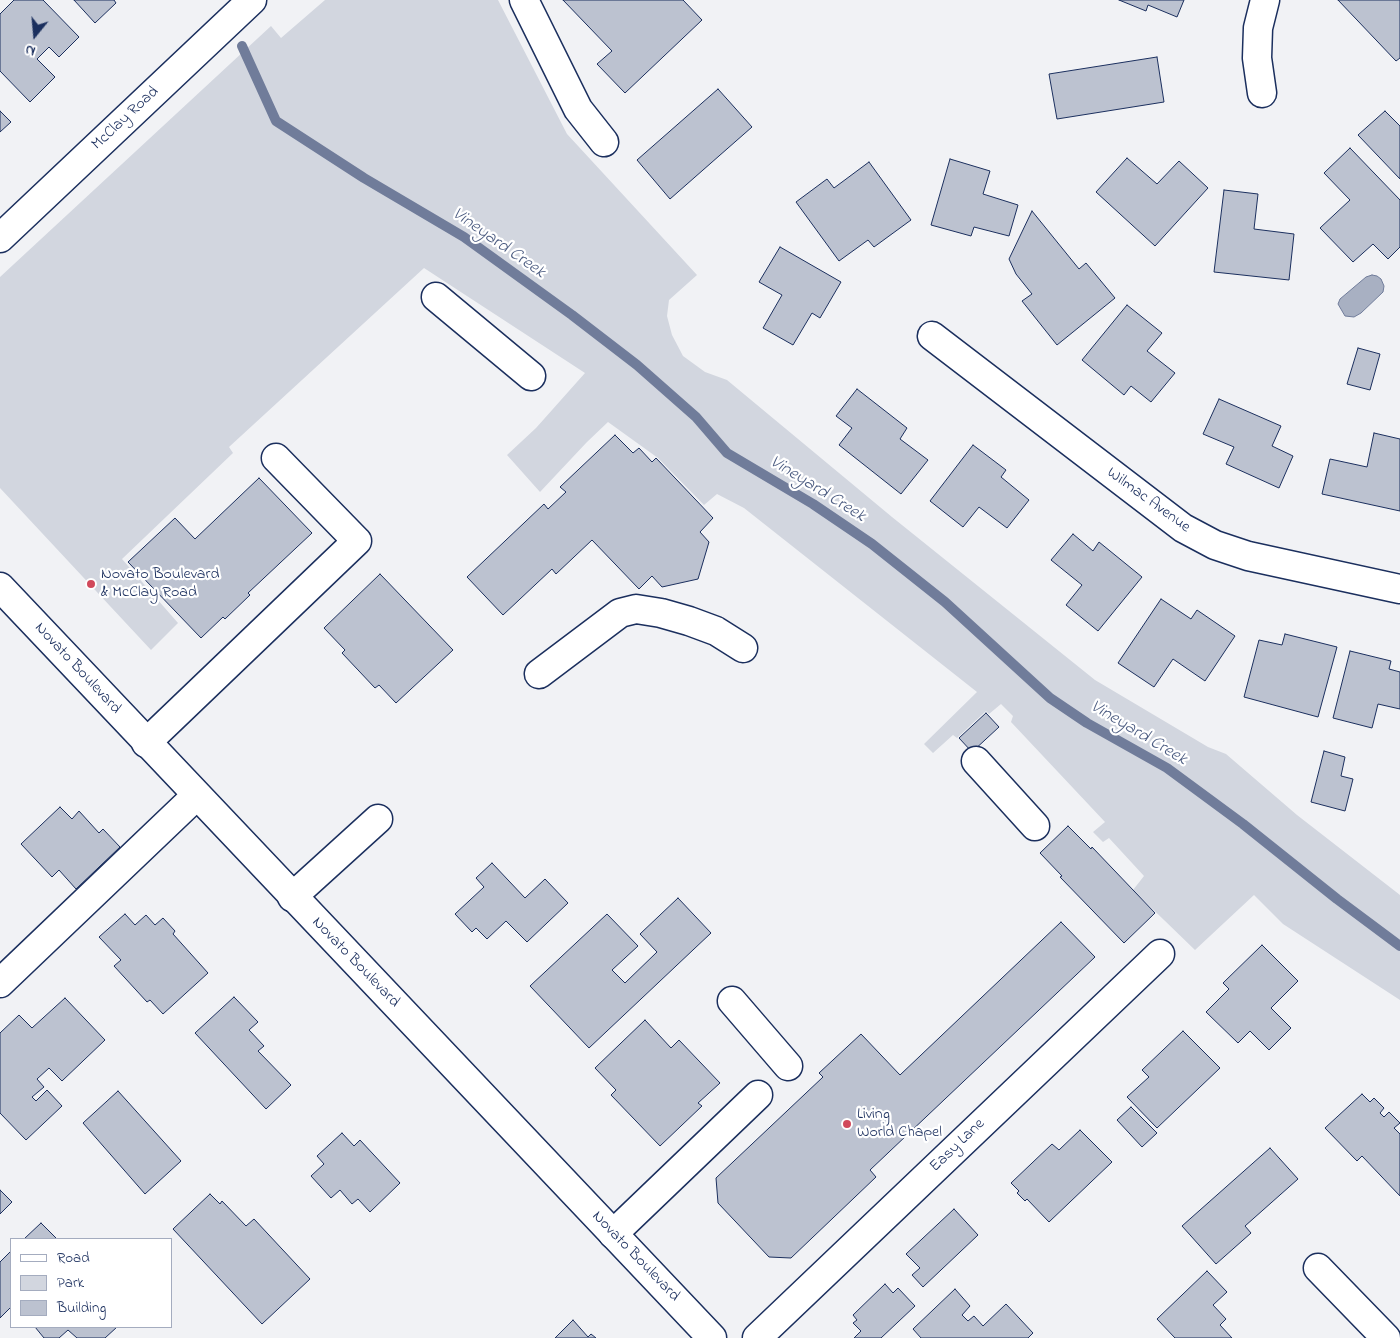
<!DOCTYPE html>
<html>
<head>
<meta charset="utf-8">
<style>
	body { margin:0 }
	#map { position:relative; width:1400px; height:1338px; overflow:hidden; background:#f1f2f5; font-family:"Indie Flower",sans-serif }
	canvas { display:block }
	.legend { position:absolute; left:10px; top:1238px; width:162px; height:90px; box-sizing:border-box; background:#fff; border:1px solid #a4acbf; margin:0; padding:6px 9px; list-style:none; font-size:15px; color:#1b2f5e }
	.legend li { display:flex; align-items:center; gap:10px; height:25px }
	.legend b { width:25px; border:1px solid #a4acbf }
	.north { position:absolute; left:10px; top:10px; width:50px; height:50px; -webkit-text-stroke:4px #fff; paint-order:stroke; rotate:197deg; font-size:14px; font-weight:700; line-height:20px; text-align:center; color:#1b2f5e }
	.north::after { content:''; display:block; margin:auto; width:18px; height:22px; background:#1b2f5e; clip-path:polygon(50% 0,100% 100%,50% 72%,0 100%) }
</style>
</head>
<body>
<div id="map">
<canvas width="1400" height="1338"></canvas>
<ul class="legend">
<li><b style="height:6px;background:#fff"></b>Road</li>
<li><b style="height:14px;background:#d2d6df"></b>Park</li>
<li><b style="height:14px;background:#bcc2d0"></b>Building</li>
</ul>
<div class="north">N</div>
</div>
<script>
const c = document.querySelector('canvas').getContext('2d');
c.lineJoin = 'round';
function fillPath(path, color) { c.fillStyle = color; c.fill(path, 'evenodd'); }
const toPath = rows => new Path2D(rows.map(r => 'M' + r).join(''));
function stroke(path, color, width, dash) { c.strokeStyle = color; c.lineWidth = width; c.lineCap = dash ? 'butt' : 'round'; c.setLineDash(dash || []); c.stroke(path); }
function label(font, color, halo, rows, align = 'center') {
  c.font = font + ' "Indie Flower",sans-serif'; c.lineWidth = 4.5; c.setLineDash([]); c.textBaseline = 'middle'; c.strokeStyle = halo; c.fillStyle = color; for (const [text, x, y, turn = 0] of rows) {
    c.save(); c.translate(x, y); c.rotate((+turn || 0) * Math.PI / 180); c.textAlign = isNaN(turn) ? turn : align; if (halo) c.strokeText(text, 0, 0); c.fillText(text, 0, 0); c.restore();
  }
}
fillPath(toPath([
	[325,0,498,0,567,134,697,275,669,300,667,316,672,335,683,356,705,372,727,380,892,517,1095,680,1208,747,1226,754,1297,815,1400,895,1400,1000,1283,924,1254,895,1195,950,1133,890,1144,876,1109,838,1103,842,1093,832,1105,822,1011,722,1013,716,1001,704,989,714,986,711,957,738,953,735,933,753,924,744,977,692,744,508,717,494,704,505,658,458,608,422,587,442,540,492,507,455,536,428,585,373,424,268,229,447,233,453,122,559,178,623,151,650,0,488,0,277,271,26,281,38]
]), '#d2d6df');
const water = toPath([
	[1372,275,1377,276,1381,279,1384,286,1383,292,1361,313,1354,317,1345,316,1338,304,1340,299,1366,277,1372,275]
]);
fillPath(water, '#a8b0c2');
stroke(water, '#707c9a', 1);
stroke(toPath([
	[242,46,276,121,364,178,464,237,572,315,637,365,696,417,727,453,813,504,872,544,945,602,1050,698,1087,723,1167,768,1243,824,1337,899,1400,946]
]), '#707c9a', 10);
const building = toPath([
	[14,0,43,0,79,37,59,57,49,47,37,59,55,77,30,102,0,71,0,14,14,0],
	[74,0,114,0,116,3,95,23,74,0],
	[563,0,683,0,702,20,625,93,597,64,612,51,563,0],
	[1119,0,1184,0,1177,17,1148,5,1146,11,1119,0],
	[1338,0,1400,0,1400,58,1396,61,1338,0],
	[1157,57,1164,102,1057,119,1049,74,1157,57],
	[718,89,752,127,670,199,637,160,718,89],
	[0,111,11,122,0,132,0,111],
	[1385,111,1400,126,1400,179,1358,135,1385,111],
	[1350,148,1400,200,1400,247,1388,259,1373,244,1353,262,1320,228,1350,200,1324,173,1350,148],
	[1127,158,1157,184,1179,161,1208,188,1155,246,1096,192,1127,158],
	[950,159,990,171,983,194,1018,205,1009,236,974,227,971,236,931,225,950,159],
	[869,162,911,220,874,247,868,240,839,261,796,202,827,179,834,188,869,162],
	[1224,190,1258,194,1254,229,1294,234,1289,280,1214,272,1224,190],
	[1032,211,1079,269,1086,263,1115,298,1057,345,1022,301,1032,294,1016,274,1009,259,1032,211],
	[780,247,841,282,820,318,812,313,793,345,763,328,782,295,759,282,780,247],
	[1127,305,1162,333,1147,351,1175,373,1151,402,1131,386,1124,395,1082,360,1127,305],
	[1358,348,1380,354,1370,390,1347,384,1358,348],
	[857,389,907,428,900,439,928,460,901,494,839,445,852,428,836,416,857,389],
	[1219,399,1281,426,1272,446,1293,456,1279,488,1226,464,1234,447,1203,434,1219,399],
	[1374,433,1400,439,1400,511,1322,494,1330,459,1367,467,1374,433],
	[615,435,633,453,639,448,652,462,656,458,713,518,700,532,709,542,698,579,662,587,652,576,639,589,592,540,556,574,552,569,503,615,467,577,544,504,548,509,566,492,560,487,615,435],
	[973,445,1006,470,1001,477,1029,500,1007,528,979,507,963,527,930,501,973,445],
	[259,478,312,533,248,593,250,595,225,619,223,617,201,638,128,562,175,518,195,539,259,478],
	[1073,534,1093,551,1099,542,1142,577,1098,631,1066,605,1082,585,1051,560,1073,534],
	[380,574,453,650,396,703,379,685,375,688,342,653,345,650,324,628,380,574],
	[1161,599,1191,619,1197,610,1235,636,1205,681,1173,659,1154,687,1118,663,1161,599],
	[1285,634,1337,647,1318,717,1244,697,1259,640,1282,645,1285,634],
	[1350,651,1391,661,1389,669,1400,672,1400,709,1378,704,1372,728,1333,718,1350,651],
	[986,713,999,727,972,752,959,738,986,713],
	[1324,751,1345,757,1341,776,1353,779,1345,811,1311,802,1324,751],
	[60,807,72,819,79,811,99,833,103,829,120,847,76,889,59,870,52,877,21,844,60,807],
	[1068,826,1091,849,1092,847,1155,913,1124,943,1060,877,1062,876,1040,853,1068,826],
	[492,863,525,898,545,879,568,903,527,942,506,921,487,939,476,928,472,932,455,914,484,887,476,878,492,863],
	[678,898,711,933,589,1048,530,986,607,914,638,946,612,970,625,983,657,952,640,934,678,898],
	[125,914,135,925,146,915,155,925,163,918,175,931,173,934,208,973,163,1014,150,1000,147,1002,114,966,121,960,99,937,125,914],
	[1061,922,1095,957,870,1170,876,1177,791,1258,769,1257,718,1203,716,1178,823,1077,819,1073,861,1034,900,1075,1061,922],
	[1262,945,1298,981,1271,1008,1291,1028,1269,1050,1250,1031,1238,1043,1206,1012,1229,989,1223,983,1262,945],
	[234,997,258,1022,249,1030,264,1046,258,1051,291,1085,266,1109,195,1033,234,997],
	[65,998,105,1040,62,1081,49,1068,37,1079,44,1087,32,1097,36,1101,47,1090,62,1106,26,1140,0,1113,0,1033,19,1015,32,1028,65,998],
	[645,1020,671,1048,679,1040,720,1083,698,1103,702,1106,660,1146,611,1095,616,1090,595,1068,645,1020],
	[1183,1031,1220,1068,1157,1128,1127,1097,1149,1077,1142,1070,1183,1031],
	[118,1091,181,1161,145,1194,83,1123,118,1091],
	[1362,1094,1370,1102,1374,1098,1384,1108,1380,1113,1384,1117,1389,1112,1400,1123,1394,1128,1400,1134,1400,1196,1362,1156,1357,1161,1325,1128,1362,1094],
	[1131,1107,1157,1133,1142,1147,1117,1120,1131,1107],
	[1080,1130,1112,1162,1049,1222,1027,1199,1025,1201,1017,1193,1019,1191,1011,1183,1052,1144,1059,1150,1080,1130],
	[342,1133,354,1146,360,1140,400,1183,370,1212,358,1199,352,1204,340,1190,331,1198,311,1176,324,1164,317,1156,342,1133],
	[1270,1148,1298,1179,1245,1226,1251,1233,1216,1264,1182,1226,1270,1148],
	[0,1190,12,1202,0,1214,0,1190],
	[210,1194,220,1204,222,1201,246,1226,254,1219,310,1279,262,1324,173,1229,210,1194],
	[954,1209,978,1235,923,1287,912,1275,920,1268,906,1254,954,1209],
	[41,1223,57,1239,24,1239,41,1223],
	[11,1251,11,1307,0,1318,0,1262,11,1251],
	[1207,1271,1227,1292,1213,1305,1226,1319,1220,1325,1232,1338,1175,1338,1157,1319,1207,1271],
	[885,1284,893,1293,898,1288,915,1306,881,1338,854,1338,861,1331,853,1323,857,1320,853,1315,885,1284],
	[955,1289,970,1306,962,1315,968,1321,974,1316,983,1326,1006,1304,1033,1333,1028,1338,921,1338,913,1329,955,1289],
	[573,1320,588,1337,591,1334,596,1338,555,1338,573,1320],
	[35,1327,117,1327,105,1338,77,1338,68,1330,59,1338,44,1338,35,1327]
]);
fillPath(building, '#bcc2d0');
stroke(building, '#1b2f5e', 1);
const minor = toPath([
	[524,0,578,109,604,142],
	[1262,93,1257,58,1258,28,1265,0],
	[0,238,252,0],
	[436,297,531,376],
	[932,336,1183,528,1215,545,1248,556,1400,589],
	[539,674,620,613,636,609,661,613,689,621,716,631,743,648],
	[146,743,357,541,276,458],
	[976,761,1035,826],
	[292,897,378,819],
	[0,983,196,796],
	[732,1001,788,1066],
	[613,1234,758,1095],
	[1318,1268,1386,1338],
	[757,1338,1160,954]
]);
const major = toPath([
	[0,587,712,1338]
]);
stroke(minor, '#1b2f5e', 31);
stroke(major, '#1b2f5e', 31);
stroke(minor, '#fff', 28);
stroke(major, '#fff', 28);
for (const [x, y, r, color] of [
	[91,584,5,"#d1495b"],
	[847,1124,5,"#d1495b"]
]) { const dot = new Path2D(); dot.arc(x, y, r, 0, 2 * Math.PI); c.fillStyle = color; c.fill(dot); stroke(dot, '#fff', 2); }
label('16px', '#1b2f5e', '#fff', [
	["McClay Road",126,119,-43],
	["Wilmac Avenue",1148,501,36],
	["Novato Boulevard",77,669,47],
	["Novato Boulevard",355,963,46],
	["Easy Lane",958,1146,-44],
	["Novato Boulevard",635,1257,46]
]);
label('16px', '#1b2f5e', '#fff', [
	["Novato Boulevard",101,575],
	["& McClay Road",101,593],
	["Living",857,1115],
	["World Chapel",857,1133]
], 'left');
label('italic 18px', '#4c5c81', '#fff', [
	["Vineyard Creek",498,244,35],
	["Vineyard Creek",817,490,32],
	["Vineyard Creek",1138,734,31]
]);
</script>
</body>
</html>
